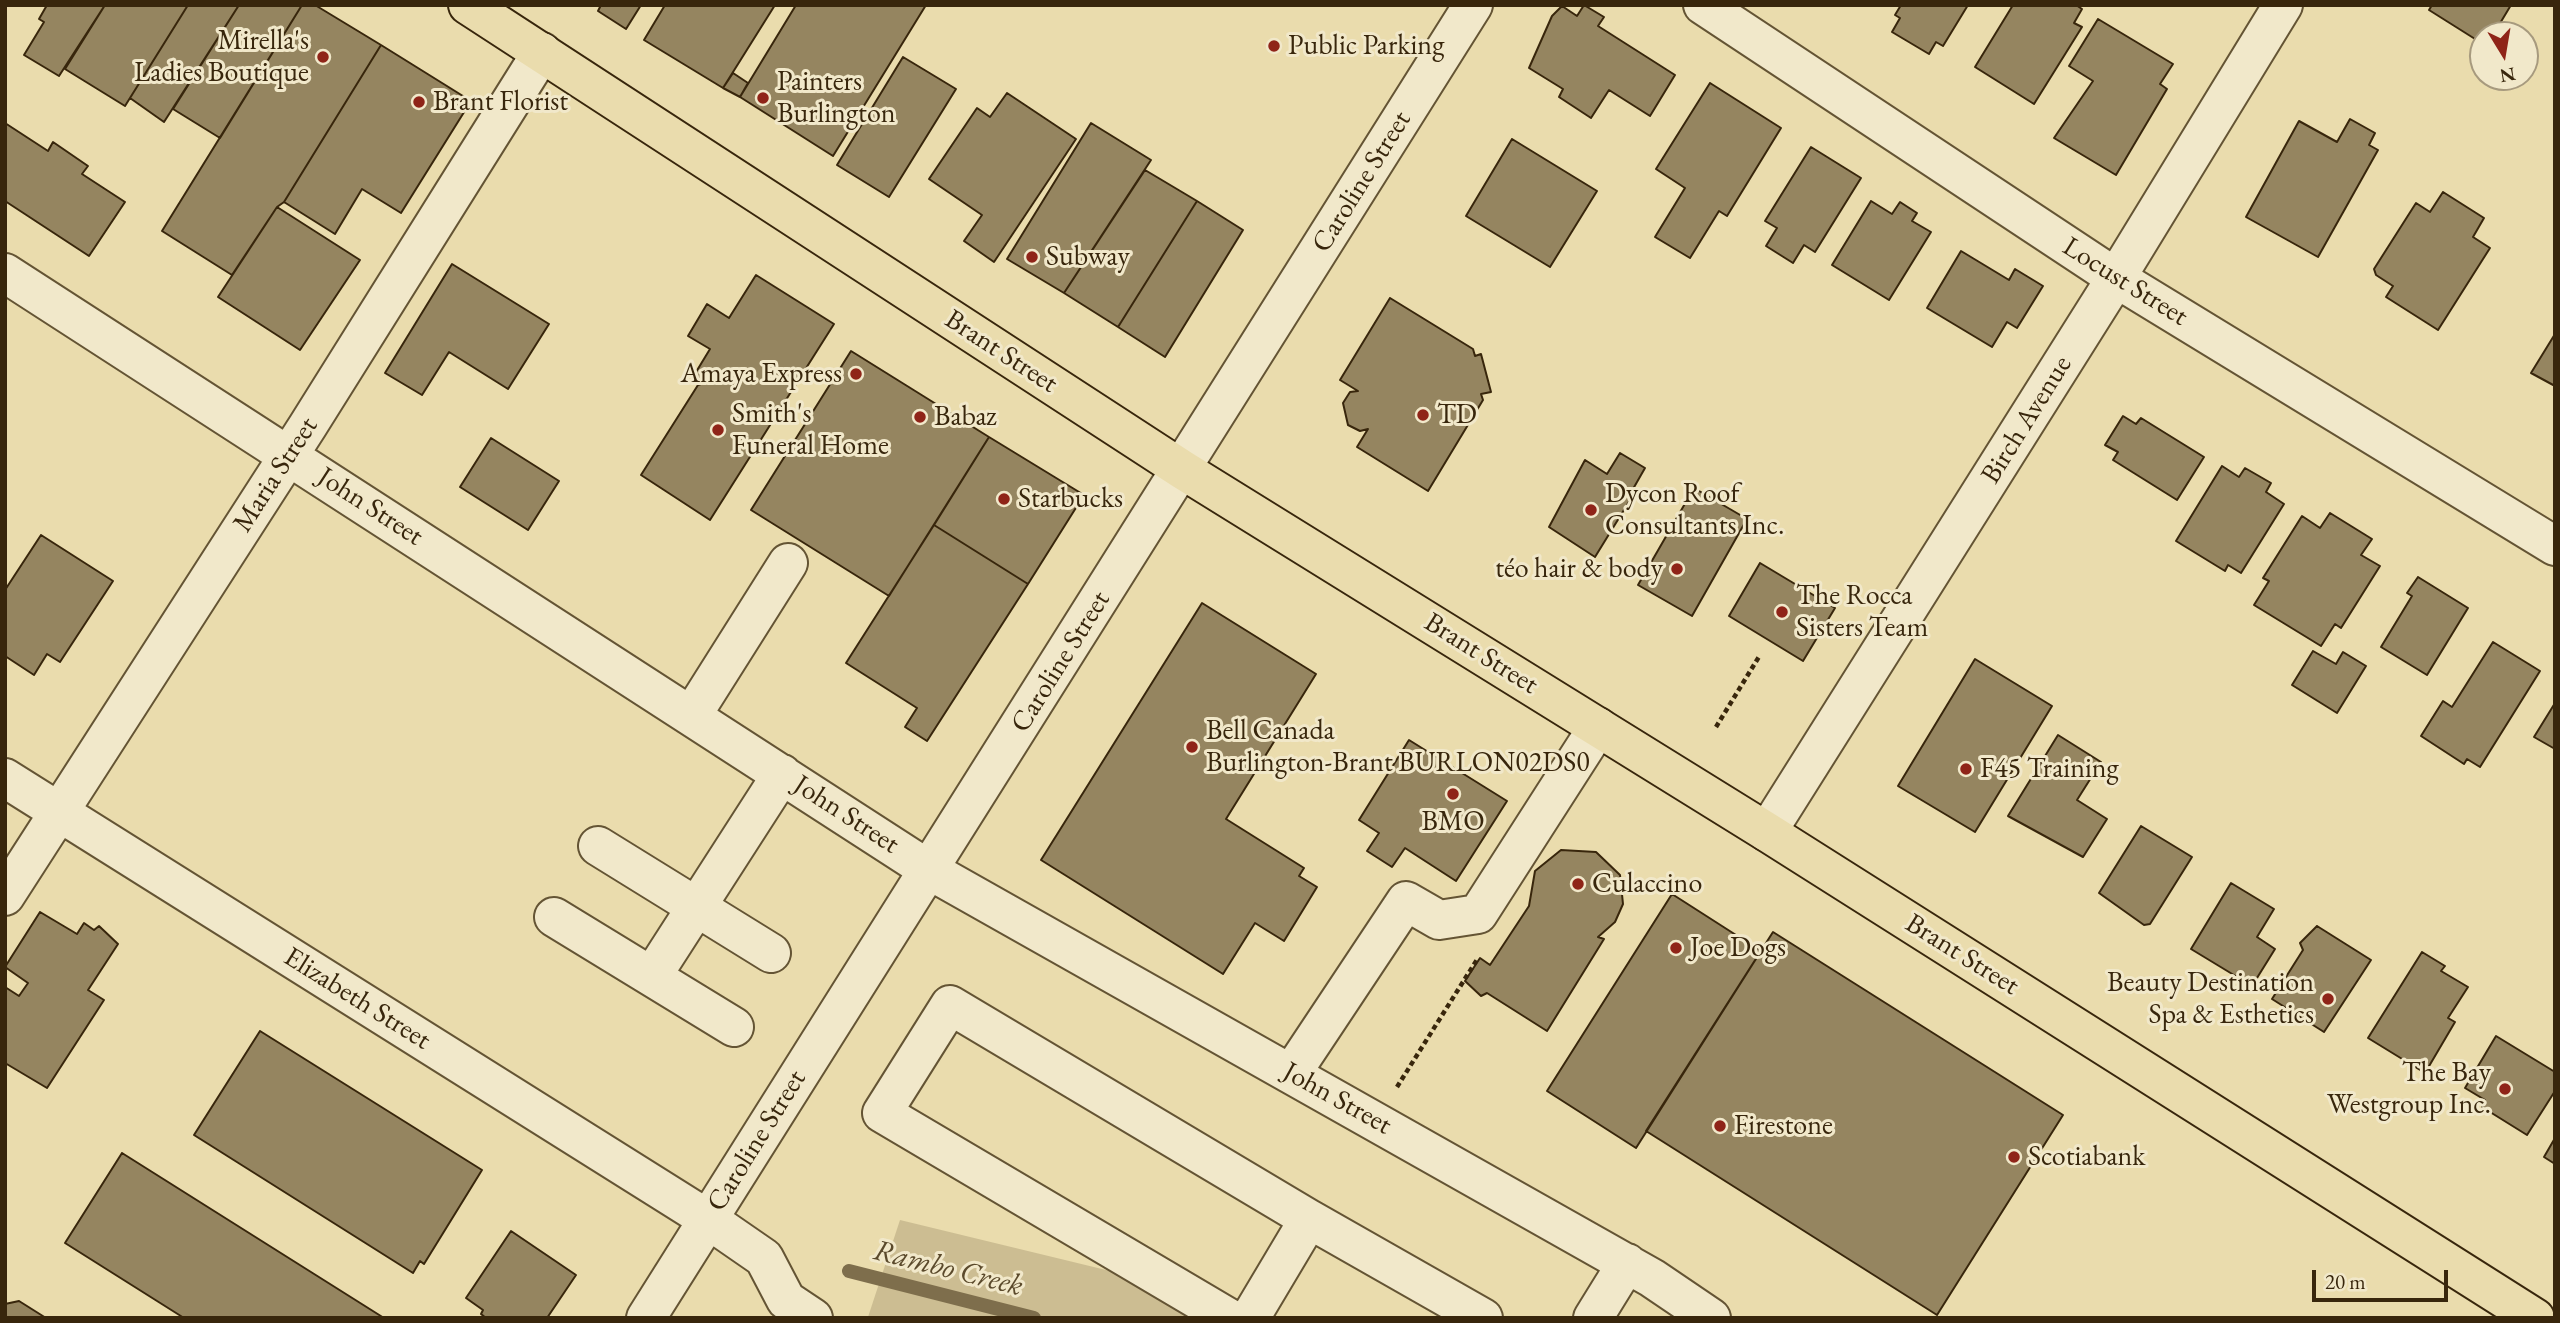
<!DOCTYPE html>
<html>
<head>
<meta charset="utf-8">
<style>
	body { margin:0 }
	#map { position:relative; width:2560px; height:1323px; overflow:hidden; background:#eadcad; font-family:"EB Garamond",serif }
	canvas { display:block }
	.frame { position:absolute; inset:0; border:7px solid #38260c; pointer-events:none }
	.north { position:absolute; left:2469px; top:21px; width:70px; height:70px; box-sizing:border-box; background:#f1e8ca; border:2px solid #a79a7e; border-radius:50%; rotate:169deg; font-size:19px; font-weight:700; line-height:28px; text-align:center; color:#38260c }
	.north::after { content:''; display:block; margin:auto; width:24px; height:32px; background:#8f2418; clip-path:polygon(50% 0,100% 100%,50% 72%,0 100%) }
	.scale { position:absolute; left:2312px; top:1270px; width:136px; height:32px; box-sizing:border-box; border:4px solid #38260c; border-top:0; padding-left:9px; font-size:21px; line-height:24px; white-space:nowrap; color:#38260c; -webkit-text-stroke:5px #f1e8ca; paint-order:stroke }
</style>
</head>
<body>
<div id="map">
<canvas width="2560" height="1323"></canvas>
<div class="frame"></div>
<div class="north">N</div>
<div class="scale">20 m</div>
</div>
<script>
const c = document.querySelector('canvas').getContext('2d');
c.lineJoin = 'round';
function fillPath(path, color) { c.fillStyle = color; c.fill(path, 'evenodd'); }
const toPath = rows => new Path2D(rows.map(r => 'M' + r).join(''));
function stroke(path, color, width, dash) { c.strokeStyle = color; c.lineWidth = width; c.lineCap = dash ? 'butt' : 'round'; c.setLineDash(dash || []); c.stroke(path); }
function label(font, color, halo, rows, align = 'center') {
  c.font = font + ' "EB Garamond",serif'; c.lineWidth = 6; c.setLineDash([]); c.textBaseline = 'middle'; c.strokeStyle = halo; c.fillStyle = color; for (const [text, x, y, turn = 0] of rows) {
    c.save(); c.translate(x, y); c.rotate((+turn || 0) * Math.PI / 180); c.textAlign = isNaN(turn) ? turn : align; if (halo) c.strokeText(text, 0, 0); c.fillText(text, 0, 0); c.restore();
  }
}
fillPath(toPath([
	[900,1220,1135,1277,1187,1318,871,1318,868,1317]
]), '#ccbd92');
stroke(toPath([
	[849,1271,1034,1318]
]), '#7e6e4c', 14);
const building = toPath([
	[47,5,105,5,59,76,24,55,44,22,39,19,47,5],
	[105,5,188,5,125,106,65,69,105,5],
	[188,5,239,5,164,122,130,98,188,5],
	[239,5,302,5,220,138,173,109,239,5],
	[302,5,315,5,381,45,284,202,277,207,232,275,162,231,302,5],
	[601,5,641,5,626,29,598,11,601,5],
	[665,5,775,5,723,88,644,40,665,5],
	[796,5,926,5,833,156,740,97,796,5],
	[1584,5,1604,17,1598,26,1675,75,1650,116,1609,90,1591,118,1559,97,1563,89,1529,68,1552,16,1562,6,1577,16,1584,5],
	[1901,5,1968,5,1943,46,1936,42,1929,54,1892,32,1900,18,1895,15,1901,5],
	[2013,5,2076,5,2082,9,2074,23,2082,27,2034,104,1975,67,2013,5],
	[2432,5,2511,5,2493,35,2483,35,2483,44,2429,10,2432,5],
	[2098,19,2173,64,2160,84,2167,89,2116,175,2054,138,2093,81,2069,66,2098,19],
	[381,45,471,101,401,213,362,189,335,234,284,202,381,45],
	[903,57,956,89,889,197,837,165,903,57],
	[733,73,748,83,740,97,723,88,733,73],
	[1710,83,1781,128,1727,216,1719,211,1690,258,1655,237,1685,188,1656,169,1710,83],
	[1007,93,1076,139,994,262,964,241,982,215,929,179,977,108,990,117,1007,93],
	[2350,119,2375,133,2369,145,2378,150,2318,257,2246,217,2299,121,2337,142,2350,119],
	[5,123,48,151,53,142,88,166,82,174,125,202,89,256,5,201,5,123],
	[1091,123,1151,160,1064,293,1007,259,1091,123],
	[1512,139,1597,191,1550,267,1466,216,1512,139],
	[1811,147,1861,178,1815,252,1804,245,1793,263,1766,246,1777,228,1765,221,1811,147],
	[1145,170,1197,201,1118,327,1064,293,1145,170],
	[2443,192,2484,218,2473,237,2490,248,2438,330,2386,297,2393,286,2376,275,2374,269,2416,203,2430,212,2443,192],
	[1197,201,1243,230,1165,357,1118,327,1197,201],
	[1871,201,1892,214,1900,202,1917,213,1912,221,1931,232,1889,300,1832,265,1871,201],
	[277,207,360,260,300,350,218,297,277,207],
	[1961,251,2009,280,2015,269,2043,286,2017,328,2007,322,1992,347,1927,308,1961,251],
	[452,264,549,324,508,389,449,352,422,395,385,373,452,264],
	[756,275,834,324,710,520,641,475,698,385,704,383,693,377,710,349,688,336,707,304,729,318,756,275],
	[1390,298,1473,349,1475,356,1481,354,1491,392,1481,394,1483,400,1428,491,1357,447,1368,429,1360,431,1348,425,1343,403,1350,392,1358,391,1340,380,1390,298],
	[2555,334,2555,386,2531,373,2555,334],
	[851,351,989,437,889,596,751,510,851,351],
	[2123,416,2136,424,2141,418,2204,457,2177,500,2113,460,2118,452,2105,445,2123,416],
	[989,437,1084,495,1028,584,934,525,989,437],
	[491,438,559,481,528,530,460,487,491,438],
	[1620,453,1645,468,1633,489,1635,492,1595,557,1549,527,1585,460,1607,474,1620,453],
	[2222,466,2239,477,2245,468,2271,483,2266,492,2284,504,2241,573,2228,565,2225,571,2176,541,2222,466],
	[1694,488,1747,519,1692,616,1638,585,1694,488],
	[2330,513,2372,539,2361,555,2380,566,2341,628,2335,624,2321,646,2254,605,2269,581,2263,578,2302,516,2320,528,2330,513],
	[934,525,1028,584,927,741,905,727,917,708,846,663,934,525],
	[41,535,113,581,60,662,47,654,34,675,5,656,5,590,41,535],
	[1760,563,1835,608,1803,661,1729,616,1760,563],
	[2418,577,2468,608,2427,675,2381,647,2412,596,2407,593,2418,577],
	[1202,603,1316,674,1226,819,1304,868,1299,876,1317,887,1284,941,1255,923,1223,974,1041,860,1202,603],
	[2493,642,2540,671,2480,767,2467,759,2464,764,2421,736,2443,701,2452,707,2493,642],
	[2313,651,2336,664,2343,652,2366,666,2337,713,2292,685,2313,651],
	[1975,659,2052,706,1975,832,1898,786,1975,659],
	[2555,703,2555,749,2534,737,2555,703],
	[2058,735,2101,762,2077,800,2107,819,2083,857,2008,816,2058,735],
	[1409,740,1507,801,1456,881,1405,848,1392,867,1367,851,1379,833,1359,820,1409,740],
	[2141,826,2192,857,2150,924,2144,925,2099,893,2141,826],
	[1561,850,1596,852,1620,875,1623,904,1615,922,1598,937,1604,939,1547,1031,1487,993,1481,996,1465,981,1480,958,1490,965,1529,906,1535,871,1561,850],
	[2231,883,2274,909,2257,937,2275,949,2252,986,2191,949,2231,883],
	[1672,894,1761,951,1636,1148,1547,1091,1672,894],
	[40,912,77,934,84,923,94,930,99,926,118,944,88,990,104,1000,47,1088,5,1063,5,987,19,996,28,983,5,967,40,912],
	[2317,926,2371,960,2324,1032,2272,999,2303,950,2300,943,2317,926],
	[1773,932,2063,1115,1937,1315,1646,1131,1773,932],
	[2422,952,2445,966,2441,971,2468,987,2448,1018,2455,1022,2425,1073,2368,1038,2422,952],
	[260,1031,482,1170,424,1264,420,1261,413,1273,194,1135,260,1031],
	[2496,1036,2555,1072,2555,1091,2527,1135,2482,1107,2485,1100,2465,1088,2496,1036],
	[2555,1138,2555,1164,2544,1157,2555,1138],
	[122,1153,384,1318,184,1318,65,1243,122,1153],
	[511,1231,576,1275,547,1318,486,1318,481,1314,483,1310,466,1298,511,1231],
	[19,1301,46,1318,5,1318,5,1304,19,1301]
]);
fillPath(building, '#958560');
stroke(building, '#38260c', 2);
const minor = toPath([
	[1703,5,2116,278,2555,546],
	[5,273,929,870,1652,1278,1711,1318],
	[692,715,788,563],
	[5,778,709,1220,764,1258,786,1300,813,1318],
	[1767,832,2116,278,2283,5],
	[598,846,771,953],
	[5,896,307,427,542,52],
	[554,917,734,1027],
	[652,976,782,774],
	[1291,1074,1406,901,1439,920,1478,914,1598,727],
	[646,1318,1473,5],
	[1229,1318,882,1113,950,1005,1309,1219],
	[1250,1318,1309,1219,1483,1318],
	[1593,1318,1627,1263]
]);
const major = toPath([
	[468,5,1183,470,1767,832,2535,1318]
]);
stroke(minor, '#645434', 42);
stroke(major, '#38260c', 42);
stroke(toPath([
	[1716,727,1760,655],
	[1397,1087,1478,958]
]), '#38260c', 4.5, [5, 3.5]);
stroke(minor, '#f1e8ca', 38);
stroke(major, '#eadcad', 38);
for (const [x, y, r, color] of [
	[1274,46,7,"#8f2418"],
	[323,57,7,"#8f2418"],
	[763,98,7,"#8f2418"],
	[419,102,7,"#8f2418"],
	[1032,257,7,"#8f2418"],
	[856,374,7,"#8f2418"],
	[1423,415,7,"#8f2418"],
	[920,417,7,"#8f2418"],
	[718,430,7,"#8f2418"],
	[1004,499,7,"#8f2418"],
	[1591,510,7,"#8f2418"],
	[1677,569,7,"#8f2418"],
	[1782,612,7,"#8f2418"],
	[1192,747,7,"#8f2418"],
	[1966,769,7,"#8f2418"],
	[1453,794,7,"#8f2418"],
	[1578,884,7,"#8f2418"],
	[1676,948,7,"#8f2418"],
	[2328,999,7,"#8f2418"],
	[2505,1089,7,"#8f2418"],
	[1720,1126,7,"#8f2418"],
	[2014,1157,7,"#8f2418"]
]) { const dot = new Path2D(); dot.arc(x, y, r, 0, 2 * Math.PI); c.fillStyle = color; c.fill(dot); stroke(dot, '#f1e8ca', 2.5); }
label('28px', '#38260c', '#f1e8ca', [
	["Mirella's",309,41,"right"],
	["Ladies Boutique",309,73,"right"],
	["Public Parking",1288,46],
	["Painters",777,82],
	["Burlington",777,114],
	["Brant Florist",433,102],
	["Subway",1046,257],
	["Amaya Express",842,374,"right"],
	["Smith's",732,414],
	["Funeral Home",732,446],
	["TD",1437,415],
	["Babaz",934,417],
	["Dycon Roof",1605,494],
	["Consultants Inc.",1605,526],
	["Starbucks",1018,499],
	["téo hair & body",1663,569,"right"],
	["The Rocca",1796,596],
	["Sisters Team",1796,628],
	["Bell Canada",1206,731],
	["Burlington-Brant BURLON02DS0",1206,763],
	["F45 Training",1980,769],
	["BMO",1453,822,"center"],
	["Culaccino",1592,884],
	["Joe Dogs",1690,948],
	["Beauty Destination",2314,983,"right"],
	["Spa & Esthetics",2314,1015,"right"],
	["The Bay",2491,1073,"right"],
	["Westgroup Inc.",2491,1105,"right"],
	["Firestone",1734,1126],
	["Scotiabank",2028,1157]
], 'left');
label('28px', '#38260c', '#f1e8ca', [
	["Caroline Street",1362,182,-58],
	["Locust Street",2125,282,32],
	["Brant Street",1001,352,33],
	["Birch Avenue",2027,420,-58],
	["Maria Street",276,475,-57],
	["John Street",370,507,33],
	["Brant Street",1481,654,32],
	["Caroline Street",1061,662,-58],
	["John Street",846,815,33],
	["Brant Street",1962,955,32],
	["Elizabeth Street",357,999,32],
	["John Street",1337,1099,29],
	["Caroline Street",757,1141,-58]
]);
label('italic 30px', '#5b4a2c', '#f1e8ca', [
	["Rambo Creek",948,1269,14]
]);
</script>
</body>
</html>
